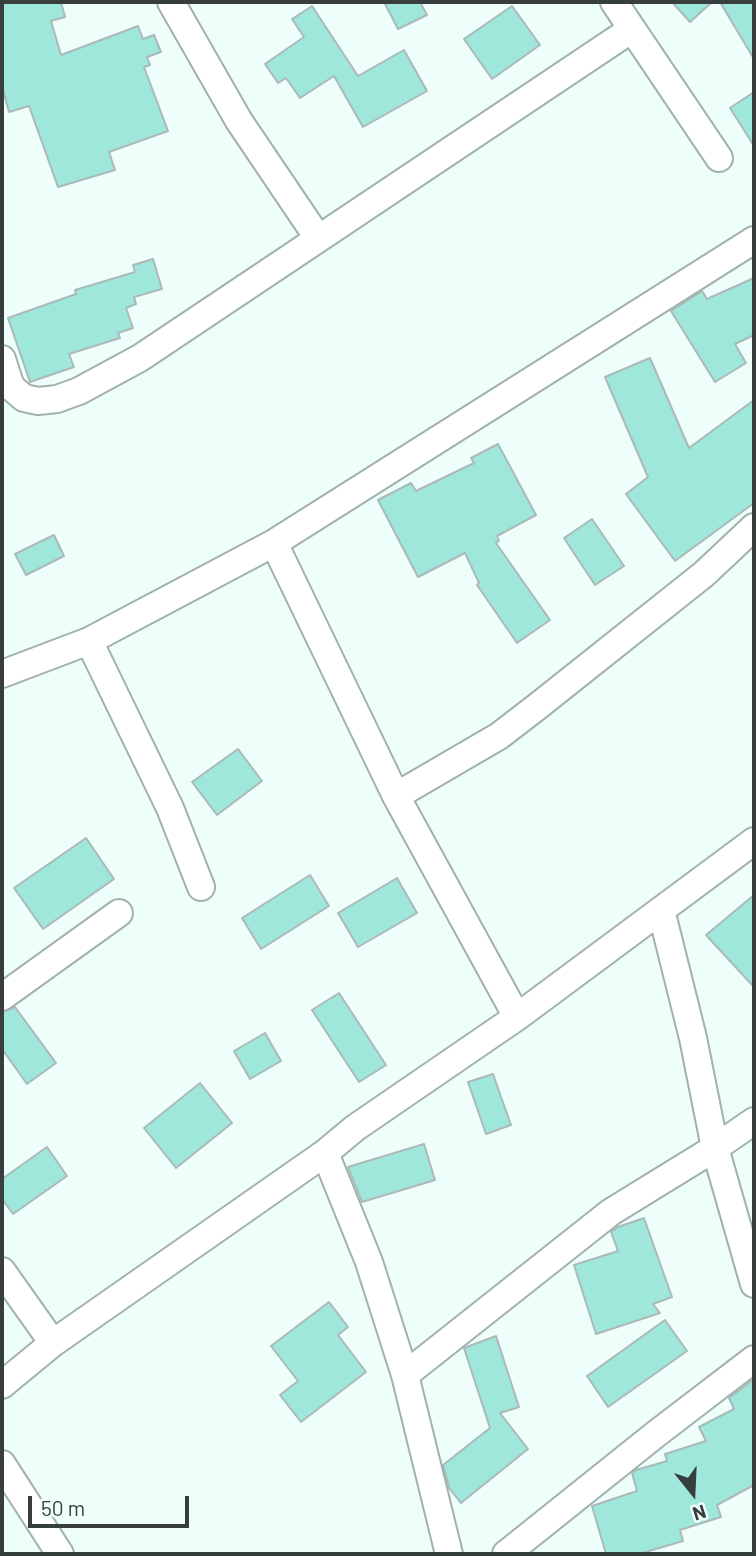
<!DOCTYPE html>
<html>
<head>
<meta charset="utf-8">
<style>
	body { margin:0 }
	#map { position:relative; width:756px; height:1556px; overflow:hidden; background:#eefefb; font-family:Barlow,sans-serif }
	canvas { display:block }
	.frame { position:absolute; inset:0; border:4px solid #373e3d; pointer-events:none }
	.north { position:absolute; left:658px; top:1458px; width:70px; height:70px; -webkit-text-stroke:5px #eefefb; paint-order:stroke; rotate:162deg; font-size:19px; font-weight:700; line-height:28px; text-align:center; color:#373e3d }
	.north::after { content:''; display:block; margin:auto; width:24px; height:32px; background:#373e3d; clip-path:polygon(50% 0,100% 100%,50% 72%,0 100%) }
	.scale { position:absolute; left:28px; top:1496px; width:161px; height:32px; box-sizing:border-box; border:4px solid #373e3d; border-top:0; padding-left:9px; font-size:21px; line-height:24px; white-space:nowrap; color:#373e3d; -webkit-text-stroke:5px #eefefb; paint-order:stroke }
</style>
</head>
<body>
<div id="map">
<canvas width="756" height="1556"></canvas>
<div class="frame"></div>
<div class="north">N</div>
<div class="scale">50 m</div>
</div>
<script>
const c = document.querySelector('canvas').getContext('2d');
c.lineJoin = 'round';
function fillPath(path, color) { c.fillStyle = color; c.fill(path, 'evenodd'); }
const toPath = rows => new Path2D(rows.map(r => 'M' + r).join(''));
function stroke(path, color, width, dash) { c.strokeStyle = color; c.lineWidth = width; c.lineCap = dash ? 'butt' : 'round'; c.setLineDash(dash || []); c.stroke(path); }
const building = toPath([
	[2,2,61,2,65,17,51,21,61,55,138,26,143,39,154,35,161,52,147,57,150,65,144,67,168,131,109,152,115,170,58,187,29,106,9,112,2,86,2,2],
	[384,2,420,2,427,15,398,29,384,2],
	[672,2,712,2,690,22,672,2],
	[720,2,754,2,754,59,720,2],
	[312,6,358,76,404,50,427,91,363,127,334,76,300,98,286,78,278,83,265,64,304,37,292,19,312,6],
	[512,6,540,45,492,79,464,39,512,6],
	[754,92,754,146,730,108,754,92],
	[153,259,162,289,134,297,136,304,126,308,133,328,118,333,120,338,69,354,74,367,30,382,8,318,76,294,75,290,135,272,133,265,153,259],
	[754,278,754,335,735,344,746,363,715,382,671,311,702,291,707,299,754,278],
	[650,358,689,448,754,400,754,503,675,561,626,494,648,477,605,377,650,358],
	[498,444,536,515,497,536,499,541,496,543,550,620,517,643,477,585,479,583,465,553,418,577,378,500,411,483,416,491,474,463,471,458,498,444],
	[592,519,624,566,595,585,564,538,592,519],
	[54,535,64,556,26,575,15,554,54,535],
	[238,749,262,781,217,815,192,782,238,749],
	[86,838,114,879,43,929,14,888,86,838],
	[310,875,329,906,261,949,242,918,310,875],
	[397,878,417,913,358,947,338,913,397,878],
	[754,895,754,987,706,935,754,895],
	[339,993,386,1065,359,1082,312,1010,339,993],
	[15,1007,56,1063,27,1084,2,1049,2,1012,15,1007],
	[265,1033,281,1061,250,1079,234,1051,265,1033],
	[493,1074,511,1125,486,1134,468,1082,493,1074],
	[200,1083,232,1123,176,1168,144,1128,200,1083],
	[424,1144,435,1180,362,1202,348,1167,424,1144],
	[47,1147,67,1176,13,1214,2,1199,2,1179,47,1147],
	[644,1218,672,1297,653,1304,660,1313,596,1334,574,1265,618,1251,611,1232,618,1227,644,1218],
	[329,1302,348,1327,338,1335,366,1372,301,1422,280,1395,298,1381,271,1346,329,1302],
	[665,1320,687,1351,608,1407,587,1376,665,1320],
	[496,1336,519,1407,500,1413,528,1449,461,1503,449,1488,443,1465,490,1428,464,1348,496,1336],
	[754,1379,754,1485,717,1505,721,1517,680,1530,683,1541,639,1554,606,1554,592,1506,637,1491,632,1473,636,1470,667,1461,665,1454,706,1441,699,1427,734,1409,729,1398,754,1379]
]);
fillPath(building, '#9fe6db');
stroke(building, '#abbab8', 2);
const minor = toPath([
	[171,2,239,121,318,238],
	[614,2,719,158],
	[2,359,11,387,24,398,38,401,57,399,79,391,140,358,632,29],
	[274,543,396,796,517,1017],
	[89,641,170,808,201,887],
	[2,674,89,641,274,543,754,240],
	[396,796,499,736,538,706,704,574,754,527],
	[661,910,693,1038,715,1148,754,1284],
	[2,997,119,913],
	[325,1153,369,1262,405,1375,449,1554],
	[2,1271,53,1343],
	[405,1375,611,1212,715,1148,754,1121],
	[2,1385,53,1343,325,1153,355,1128,517,1017,754,841],
	[2,1464,60,1554],
	[506,1554,656,1434,754,1359]
]);
stroke(minor, '#a1b1ae', 30);
stroke(minor, '#fff', 26);
</script>
</body>
</html>
